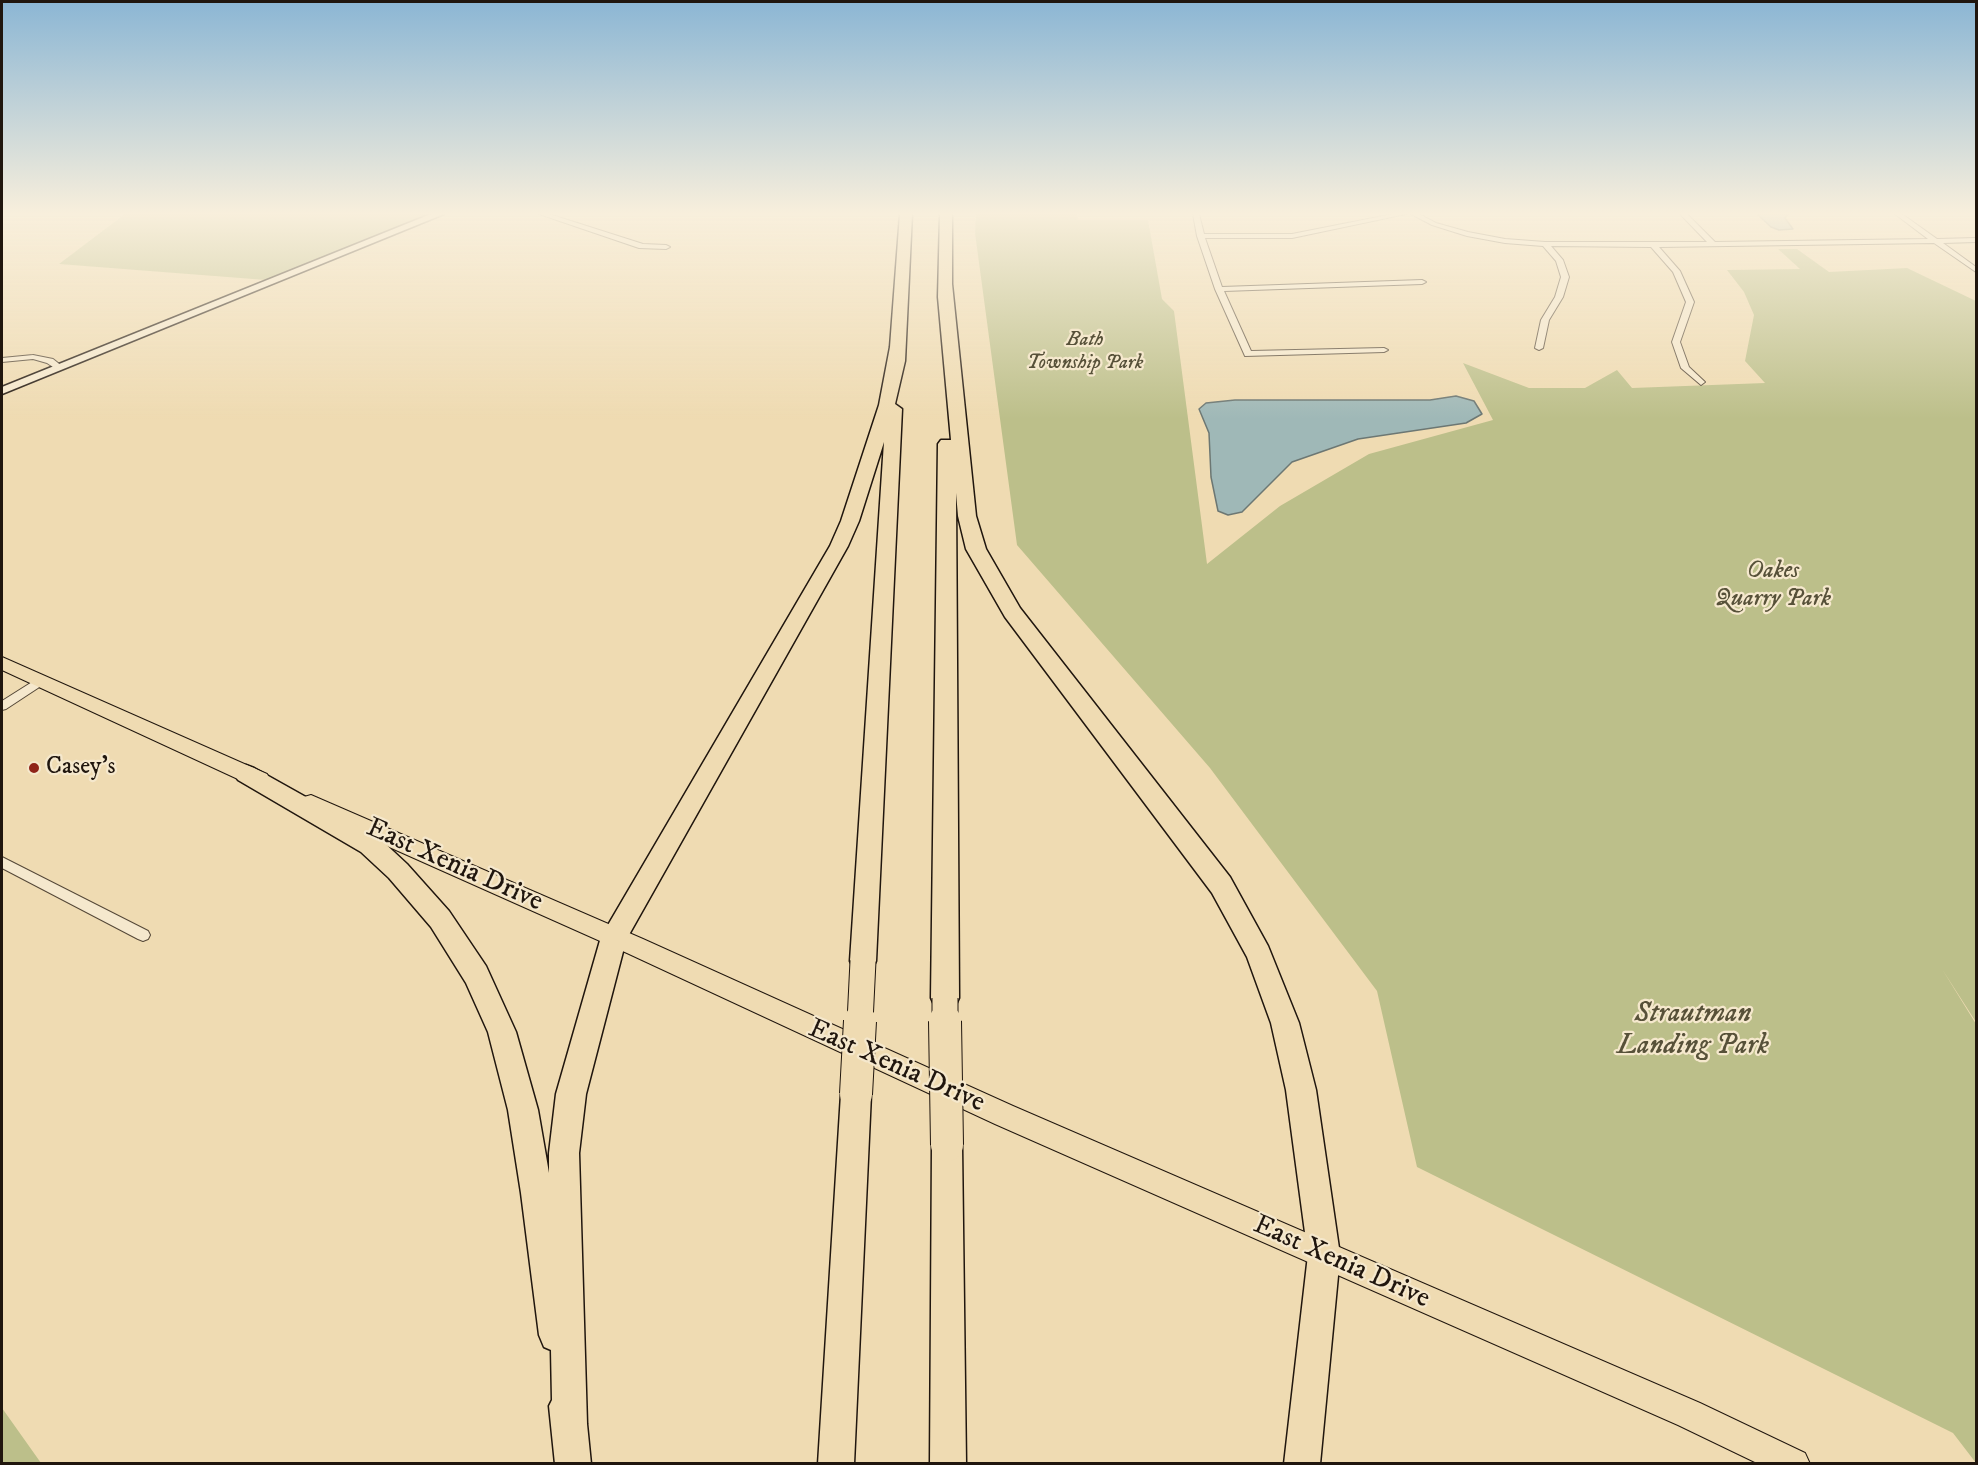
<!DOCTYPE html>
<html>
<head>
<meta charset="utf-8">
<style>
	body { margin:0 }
	#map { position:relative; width:1978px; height:1465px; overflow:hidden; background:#efdbb2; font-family:"IM FELL DW Pica",serif }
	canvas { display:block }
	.frame { position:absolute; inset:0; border:3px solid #20160e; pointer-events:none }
</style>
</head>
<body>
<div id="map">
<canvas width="1978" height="1465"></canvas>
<div class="frame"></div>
</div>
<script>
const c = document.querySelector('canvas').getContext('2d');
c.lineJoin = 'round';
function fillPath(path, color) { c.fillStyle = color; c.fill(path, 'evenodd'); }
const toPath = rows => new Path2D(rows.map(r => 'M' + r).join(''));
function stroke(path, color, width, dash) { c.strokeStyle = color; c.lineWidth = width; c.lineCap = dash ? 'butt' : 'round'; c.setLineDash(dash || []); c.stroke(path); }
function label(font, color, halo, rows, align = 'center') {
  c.font = font + ' "IM FELL DW Pica",serif'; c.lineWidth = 4.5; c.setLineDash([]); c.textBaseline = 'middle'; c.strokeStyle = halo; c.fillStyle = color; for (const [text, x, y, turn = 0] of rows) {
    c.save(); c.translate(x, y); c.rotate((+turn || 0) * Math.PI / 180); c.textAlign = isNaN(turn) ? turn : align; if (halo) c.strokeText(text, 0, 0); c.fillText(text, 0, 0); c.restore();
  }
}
fillPath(toPath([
	[125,214,432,214,266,280,59,264],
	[976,214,1077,214,1078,220,1148,220,1162,299,1174,311,1207,564,1280,506,1369,454,1493,420,1463,363,1529,388,1585,388,1617,370,1632,388,1765,383,1745,361,1754,315,1744,292,1727,270,1800,269,1778,249,1797,249,1829,272,1907,268,1976,301,1976,1022,1942,969,1976,1024,1976,1463,1953,1433,1417,1167,1377,991,1210,768,1017,545,975,233],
	[2,1408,41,1463,2,1463]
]), '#bcbf8a');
const water = toPath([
	[1757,214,1788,214,1785,218,1793,229,1779,230,1771,227,1757,214],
	[1456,396,1474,401,1482,414,1466,423,1358,439,1292,462,1242,512,1228,515,1218,511,1211,477,1209,433,1199,409,1206,403,1235,400,1430,400,1456,396]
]);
fillPath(water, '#9fb8b7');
stroke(water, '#6c7773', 1.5);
const street = toPath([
	[539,214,549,214,643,244,666,245,670,247,666,249,639,248,539,214],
	[1193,214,1199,214,1204,234,1292,234,1393,214,1406,214,1292,238,1205,238,1222,287,1422,280,1426,282,1422,284,1224,291,1251,351,1384,348,1388,350,1384,352,1245,356,1215,289,1197,236,1193,214],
	[1411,214,1419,214,1436,223,1468,232,1505,239,1545,242,1707,242,1680,214,1687,214,1715,242,1928,239,1895,214,1902,214,1937,239,1976,238,1976,242,1943,243,1976,267,1976,272,1934,243,1659,247,1680,271,1694,302,1680,342,1689,367,1705,382,1701,385,1681,368,1672,342,1686,302,1673,272,1651,247,1551,246,1563,260,1569,277,1563,297,1549,320,1543,348,1539,350,1535,348,1541,320,1555,297,1561,277,1556,261,1543,246,1505,243,1467,236,1432,225,1411,214],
	[33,355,53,359,63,367,56,369,47,363,33,359,2,362,2,358,33,355],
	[40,677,46,681,44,684,6,709,2,710,2,701,40,677],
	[2,857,148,931,150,935,148,939,143,941,138,939,2,868,2,857]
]);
const secondary = toPath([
	[431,214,444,214,2,394,2,387,431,214]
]);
const primary = toPath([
	[2,657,267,774,270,780,267,786,260,788,253,786,2,670,2,657],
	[311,795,643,939,1013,1106,1700,1403,1805,1453,1810,1464,1759,1464,1678,1425,995,1124,627,953,304,809,301,803,304,797,311,795]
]);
const highway = toPath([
	[900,214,912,214,905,361,895,404,902,409,876,961,872,969,863,973,854,969,850,961,884,442,859,521,848,546,626,940,586,1094,579,1153,587,1424,591,1464,555,1464,549,1406,552,1400,551,1350,544,1347,539,1335,521,1193,508,1110,488,1032,466,983,431,927,389,878,361,852,238,780,234,774,238,768,246,765,254,768,379,838,407,864,449,911,486,966,516,1032,538,1110,549,1173,549,1153,556,1094,601,937,830,546,841,521,879,405,890,347,900,214],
	[940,214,952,214,952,284,976,516,986,549,1020,608,1230,877,1268,946,1299,1023,1316,1090,1340,1255,1320,1464,1284,1464,1308,1255,1286,1090,1271,1023,1247,957,1212,893,1005,617,966,549,958,516,956,493,959,998,955,1007,945,1010,935,1007,931,998,938,444,941,440,951,440,938,297,940,214],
	[856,1080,866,1084,871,1094,854,1464,818,1464,841,1094,846,1084,856,1080],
	[947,1130,958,1134,962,1145,966,1464,930,1464,932,1145,936,1134,947,1130]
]);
stroke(street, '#544737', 2);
stroke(secondary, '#20160e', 3);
stroke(primary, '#20160e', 2);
stroke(highway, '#20160e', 3);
fillPath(street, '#f5e8cd');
fillPath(secondary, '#f5e8cd');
fillPath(primary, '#efdbb2');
fillPath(highway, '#efdbb2');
const highwayBridgeFar1 = toPath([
	[945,998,945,1022],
	[860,1022,863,961]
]);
const highwayBridge = toPath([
	[945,1021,947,1145],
	[856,1094,860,1021]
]);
stroke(highwayBridgeFar1, '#20160e', 27, []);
stroke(highwayBridge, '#20160e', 34, []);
stroke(highwayBridgeFar1, '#efdbb2', 25);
stroke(highwayBridge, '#efdbb2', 32);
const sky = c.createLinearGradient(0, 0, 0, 419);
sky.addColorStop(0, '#8bb6d4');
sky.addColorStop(0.51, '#f8efdc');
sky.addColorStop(1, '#f8efdc00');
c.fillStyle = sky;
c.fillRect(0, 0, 1978, 419);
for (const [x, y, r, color] of [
	[34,768,6,"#8f2418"]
]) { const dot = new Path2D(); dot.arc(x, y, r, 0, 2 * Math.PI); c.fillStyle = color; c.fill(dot); stroke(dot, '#f5e8cd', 2); }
label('italic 20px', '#575139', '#f5e8cd', [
	["Bath",1085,341],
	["Township Park",1085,364]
]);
label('italic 24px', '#575139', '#f5e8cd', [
	["Oakes",1773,572],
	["Quarry Park",1773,600]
]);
label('24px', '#20160e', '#f5e8cd', [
	["Casey’s",46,768]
], 'left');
label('28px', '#20160e', '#f5e8cd', [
	["East Xenia Drive",454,866,24],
	["East Xenia Drive",896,1067,24],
	["East Xenia Drive",1341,1263,24]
]);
label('italic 28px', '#575139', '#f5e8cd', [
	["Strautman",1693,1015],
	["Landing Park",1693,1047]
]);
</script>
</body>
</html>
